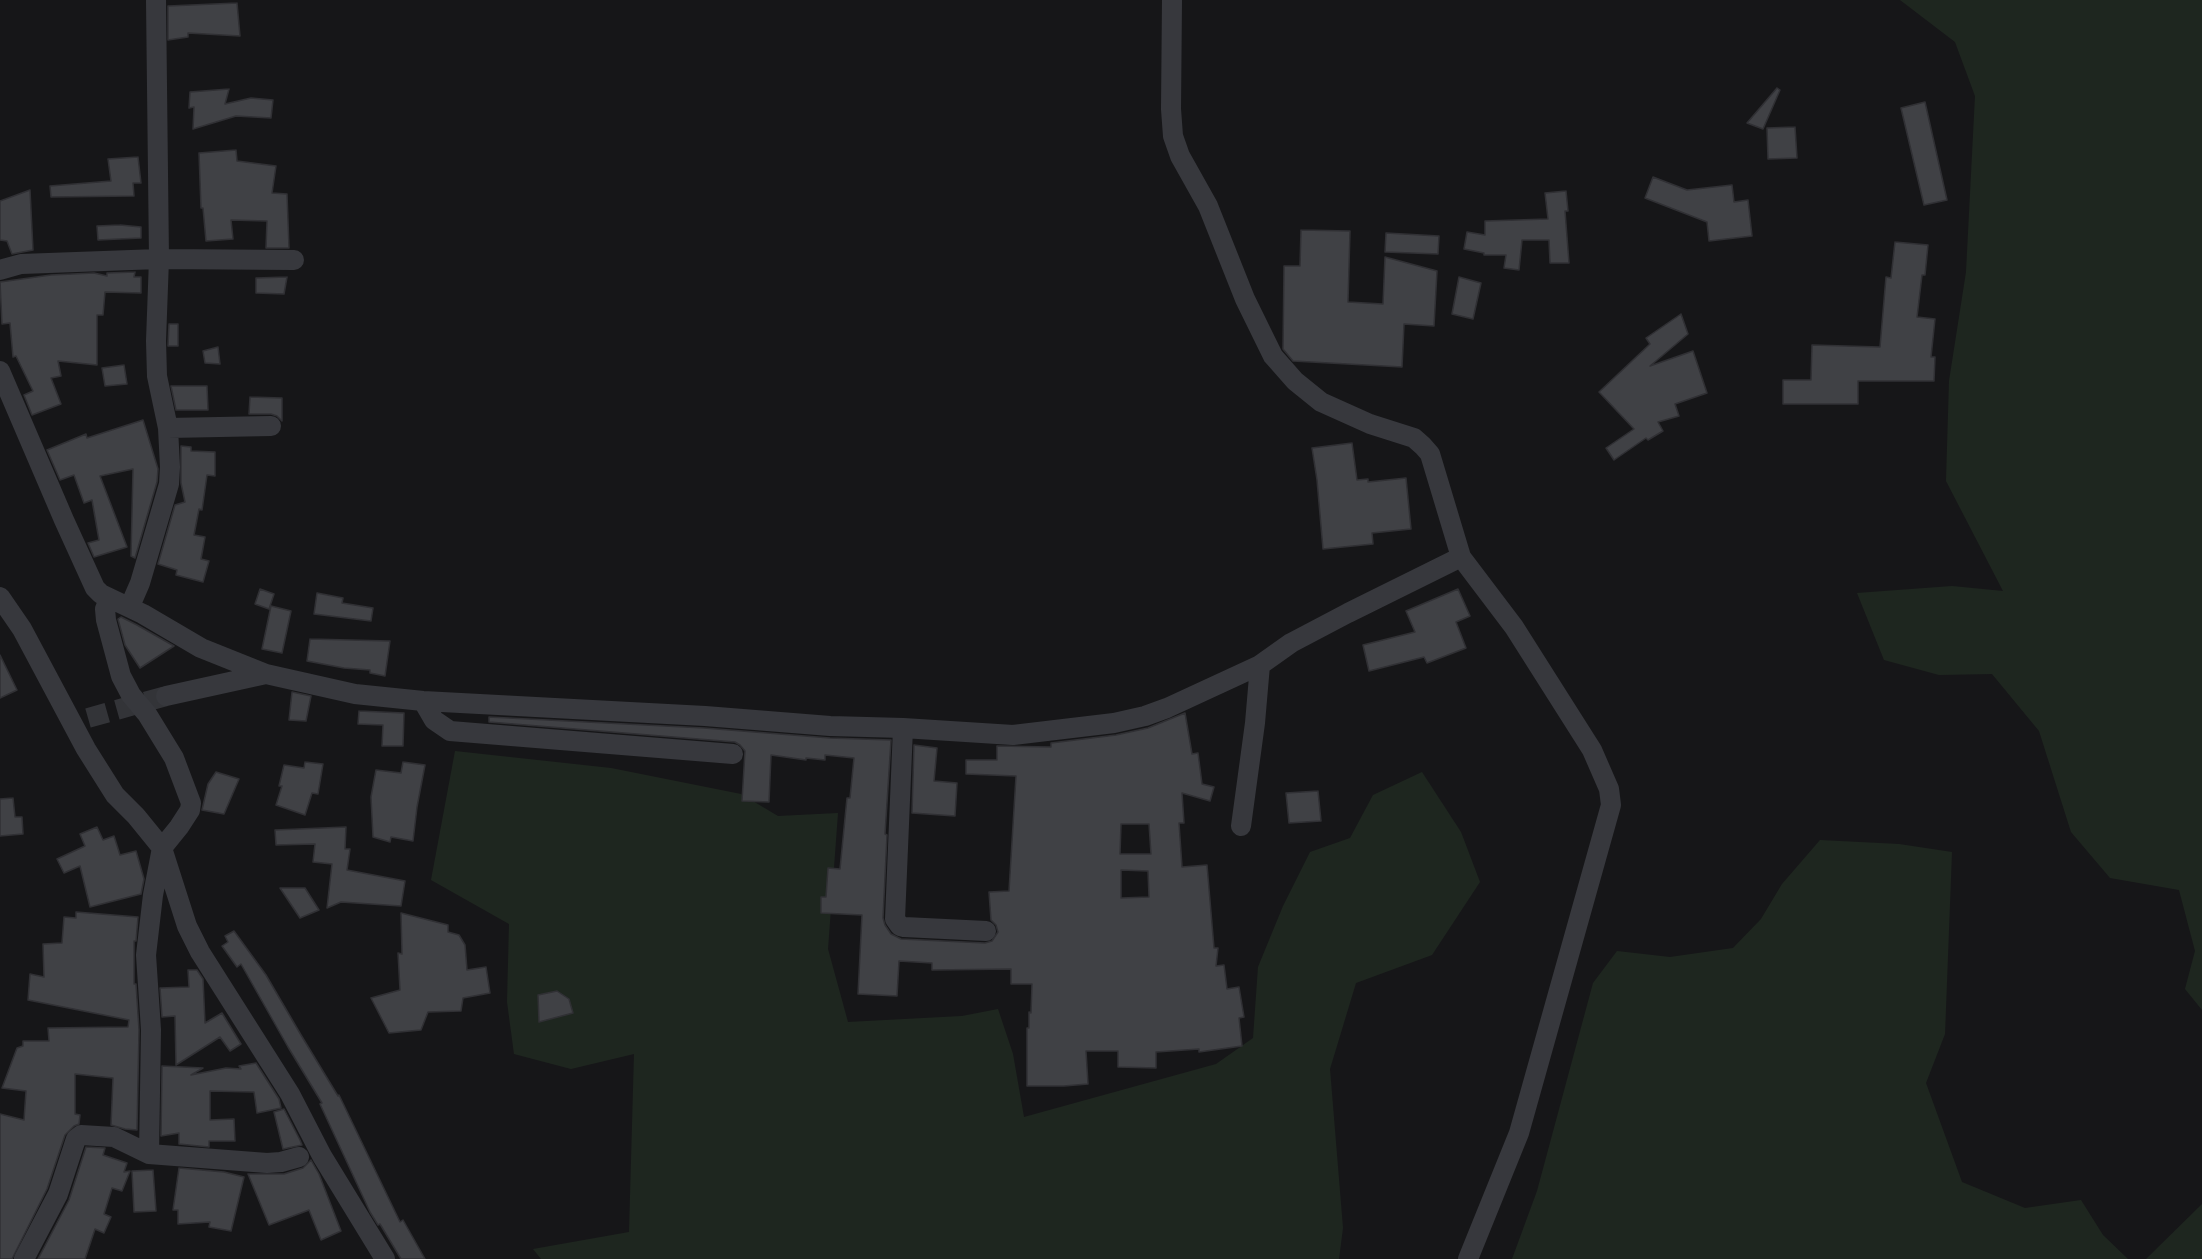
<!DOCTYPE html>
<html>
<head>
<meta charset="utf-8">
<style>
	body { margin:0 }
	canvas { display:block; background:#161618 }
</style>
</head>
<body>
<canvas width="2202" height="1259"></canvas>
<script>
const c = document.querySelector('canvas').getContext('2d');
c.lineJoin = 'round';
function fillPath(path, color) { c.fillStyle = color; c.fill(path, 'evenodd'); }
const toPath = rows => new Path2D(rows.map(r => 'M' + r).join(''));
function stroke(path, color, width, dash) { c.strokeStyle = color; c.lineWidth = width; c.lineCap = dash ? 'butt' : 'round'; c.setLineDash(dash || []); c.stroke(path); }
fillPath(toPath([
	[1900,0,2202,0,2202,1010,2185,989,2195,951,2179,890,2110,878,2071,832,2039,731,1992,674,1939,675,1884,660,1857,593,1952,586,2003,591,1946,481,1949,381,1966,272,1975,96,1955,42],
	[455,751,611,768,741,794,778,816,838,813,828,949,848,1022,962,1016,998,1009,1013,1054,1024,1117,1216,1064,1253,1038,1258,967,1283,906,1310,852,1350,838,1373,795,1422,772,1461,832,1480,882,1432,955,1356,983,1330,1069,1343,1228,1339,1259,541,1259,533,1249,629,1232,634,1054,571,1069,514,1054,507,1002,509,924,431,880],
	[1820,840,1899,844,1952,852,1945,1034,1926,1083,1962,1182,2025,1208,2081,1200,2103,1235,2128,1259,1512,1259,1537,1191,1593,983,1617,951,1670,957,1733,948,1761,919,1782,884],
	[2202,1204,2202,1259,2146,1259]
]), '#1e261f');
const building = toPath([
	[237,3,240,36,188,33,188,37,168,40,168,6,237,3],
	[1777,88,1780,90,1763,129,1747,123,1777,88],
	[229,89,225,104,251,98,273,100,271,118,236,116,193,129,194,107,189,108,190,92,229,89],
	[1925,102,1947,200,1924,205,1901,108,1925,102],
	[1795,127,1797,158,1768,159,1767,128,1795,127],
	[236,150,237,161,276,166,272,193,287,194,289,248,266,248,267,221,231,220,233,239,206,241,203,208,201,208,199,153,236,150],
	[138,157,141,183,133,183,134,196,51,197,50,186,111,181,108,159,138,157],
	[1653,177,1687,190,1732,185,1734,202,1748,200,1752,236,1709,241,1707,222,1645,198,1653,177],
	[30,190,33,250,12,254,7,241,0,240,0,201,30,190],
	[1566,191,1568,211,1565,211,1569,263,1550,263,1549,240,1522,240,1519,270,1504,268,1506,255,1484,255,1484,253,1464,249,1467,232,1485,235,1485,221,1548,219,1545,193,1566,191],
	[120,225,141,227,141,238,98,240,97,226,120,225],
	[1301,230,1350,231,1348,302,1383,304,1385,257,1437,271,1434,326,1404,324,1402,367,1293,361,1283,349,1284,266,1300,266,1301,230],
	[1386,233,1439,236,1438,254,1385,252,1386,233],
	[1895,242,1928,245,1925,275,1922,275,1917,317,1935,319,1931,357,1935,357,1934,381,1858,381,1858,404,1783,404,1783,380,1811,380,1812,345,1880,347,1886,277,1891,278,1895,242],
	[135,272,134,277,141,277,141,293,105,292,103,315,97,315,97,365,58,361,61,376,51,378,61,404,32,415,24,395,33,391,16,356,13,357,10,323,2,324,0,282,51,275,94,273,107,276,107,273,135,272],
	[287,277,284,294,256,293,256,278,287,277],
	[1459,277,1481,283,1473,319,1452,314,1459,277],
	[1681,314,1688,334,1650,366,1693,351,1707,393,1675,404,1679,416,1658,422,1663,431,1648,440,1646,438,1614,460,1606,448,1634,429,1599,392,1650,344,1646,338,1681,314],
	[169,324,178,324,178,346,168,346,169,324],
	[218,347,220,364,205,363,203,351,218,347],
	[124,365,127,384,105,386,102,368,124,365],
	[171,386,207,386,208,410,176,410,171,386],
	[250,397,282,398,282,421,277,416,271,414,249,414,250,397],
	[143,420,158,469,157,482,135,558,131,556,133,469,100,476,127,547,94,557,88,543,99,540,92,500,84,503,74,475,60,480,47,450,86,434,87,438,143,420],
	[1352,443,1357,480,1368,479,1368,482,1406,478,1411,529,1372,533,1373,544,1323,549,1317,480,1312,448,1352,443],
	[181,446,191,447,191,451,215,452,215,476,207,475,202,510,199,509,194,535,205,537,201,559,209,561,203,582,176,575,177,570,158,564,175,505,185,502,181,483,181,446],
	[260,589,274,594,269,609,255,604,260,589],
	[1458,589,1470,616,1456,622,1466,648,1427,663,1424,657,1369,671,1363,645,1415,632,1406,611,1458,589],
	[317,593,343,598,342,603,373,608,371,621,314,614,317,593],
	[271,606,291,611,282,653,262,649,271,606],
	[121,617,137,625,174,646,140,668,125,645,118,619,121,617],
	[310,639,390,641,385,676,370,673,370,670,344,668,307,661,310,639],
	[0,655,17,690,0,698,0,655],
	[292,692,311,696,306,721,289,720,292,692],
	[359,711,404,713,403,746,382,746,383,725,358,724,359,711],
	[1185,713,1192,754,1198,753,1202,784,1214,787,1210,801,1182,793,1184,823,1179,823,1182,867,1207,865,1214,948,1218,948,1216,966,1224,965,1227,989,1239,987,1244,1017,1239,1018,1242,1046,1199,1052,1199,1049,1156,1052,1156,1068,1118,1067,1118,1051,1086,1051,1088,1084,1064,1086,1027,1086,1027,1028,1029,1028,1029,1012,1031,1013,1032,984,1011,984,1011,969,932,970,932,963,899,961,897,996,858,994,862,915,821,913,821,897,826,897,828,868,840,869,847,798,850,798,854,758,825,755,825,760,806,758,806,760,771,755,769,802,742,801,745,751,740,745,735,742,489,722,489,717,704,728,830,738,891,740,885,834,887,835,883,918,885,925,891,934,901,939,985,943,992,941,998,932,996,925,991,920,989,892,1009,891,1016,776,966,774,966,760,997,760,997,746,1051,747,1051,743,1116,735,1148,728,1185,713],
	[1121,824,1149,824,1151,854,1120,854,1121,824],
	[1121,870,1148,871,1149,897,1121,898,1121,870],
	[914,745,937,748,934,781,957,783,955,816,912,813,914,745],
	[305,762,323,764,318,794,312,793,305,815,276,805,282,786,279,786,284,765,304,768,305,762],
	[403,762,425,765,417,807,413,841,391,837,390,842,373,837,371,797,376,770,401,773,403,762],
	[216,772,239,779,224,814,202,810,208,784,216,772],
	[1318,791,1321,821,1289,823,1286,793,1318,791],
	[13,798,15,817,22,817,23,834,0,836,0,799,13,798],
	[97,827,103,840,114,836,120,855,136,851,144,879,141,894,90,907,80,866,64,873,57,859,85,846,80,834,97,827],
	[346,827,345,849,350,849,347,870,405,881,401,906,341,902,327,908,332,864,313,862,315,844,276,845,275,830,346,827],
	[280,888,305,888,319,910,300,918,280,888],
	[76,912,138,917,136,941,134,941,134,984,136,984,139,1030,137,1130,125,1129,111,1125,113,1078,75,1074,75,1114,80,1115,79,1124,74,1126,65,1135,47,1189,12,1259,0,1259,0,1114,24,1120,26,1091,2,1088,17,1048,23,1046,23,1041,49,1041,48,1028,128,1027,129,1020,28,1000,30,974,44,977,43,944,62,943,64,917,76,918,76,912],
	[401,913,448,925,448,932,459,935,465,945,467,970,486,967,490,993,463,998,461,1011,428,1012,421,1030,389,1033,371,998,400,990,398,953,402,954,401,913],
	[234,931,266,975,301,1035,338,1096,339,1095,400,1222,403,1220,425,1259,401,1259,380,1224,378,1225,370,1212,320,1104,322,1103,288,1047,241,964,237,967,222,946,228,942,225,936,234,931],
	[188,970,197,970,203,979,205,1023,222,1013,241,1044,230,1051,220,1037,176,1065,175,1016,162,1017,160,988,189,987,188,970],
	[557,991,569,999,573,1013,539,1022,538,995,557,991],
	[256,1063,279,1099,281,1108,257,1113,254,1092,210,1091,210,1120,234,1119,235,1141,209,1141,209,1147,179,1144,179,1133,161,1136,162,1066,203,1068,191,1075,226,1068,241,1069,239,1066,256,1063],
	[284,1109,300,1140,302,1145,283,1149,274,1112,284,1109],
	[86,1147,105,1148,103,1155,127,1163,124,1172,130,1171,122,1191,112,1188,104,1214,111,1217,104,1233,95,1229,85,1259,38,1259,69,1200,86,1147],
	[311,1160,319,1174,341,1231,321,1240,309,1210,269,1225,248,1174,284,1174,303,1168,311,1160],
	[179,1168,224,1172,244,1177,231,1231,209,1227,210,1222,178,1224,178,1210,173,1210,179,1168],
	[153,1170,156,1211,134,1212,132,1171,153,1170]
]);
fillPath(building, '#404145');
stroke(building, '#303034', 1.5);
stroke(toPath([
	[88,718,166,696]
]), '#333438', 20, [20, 10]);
stroke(toPath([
	[1172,0,1171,109,1173,136,1180,156,1208,206,1245,299,1273,356,1295,381,1321,402,1370,424,1414,438,1423,446,1430,454,1461,557,1514,627,1592,750,1609,789,1611,805,1519,1133,1468,1259],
	[0,270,21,264,159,259,294,260],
	[0,371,64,520,95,588,101,594,143,614,201,648,266,674,355,694,423,701,705,716,830,726,903,728,1013,735,1114,723,1145,716,1167,708,1260,665,1291,643,1348,613,1461,557],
	[168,428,271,426],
	[0,597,22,629,86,749,115,795,136,816,162,848,187,926,200,952,290,1094,322,1156,385,1259],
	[109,599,105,609,106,620,121,676,131,695,147,714,174,758,191,803,190,810,179,827,162,848,153,895,146,955,151,1030,149,1154],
	[130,606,140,583,169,484,170,467,168,428,157,376,156,341,159,259,156,0],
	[166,696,266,674],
	[423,701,434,720,450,731,733,754],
	[903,728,895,919,900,926,904,927,986,931],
	[1241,826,1255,723,1260,665],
	[24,1259,58,1194,73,1148,76,1139,81,1135,114,1137,149,1154,267,1163,281,1162,299,1157]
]), '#37383d', 20);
</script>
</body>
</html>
